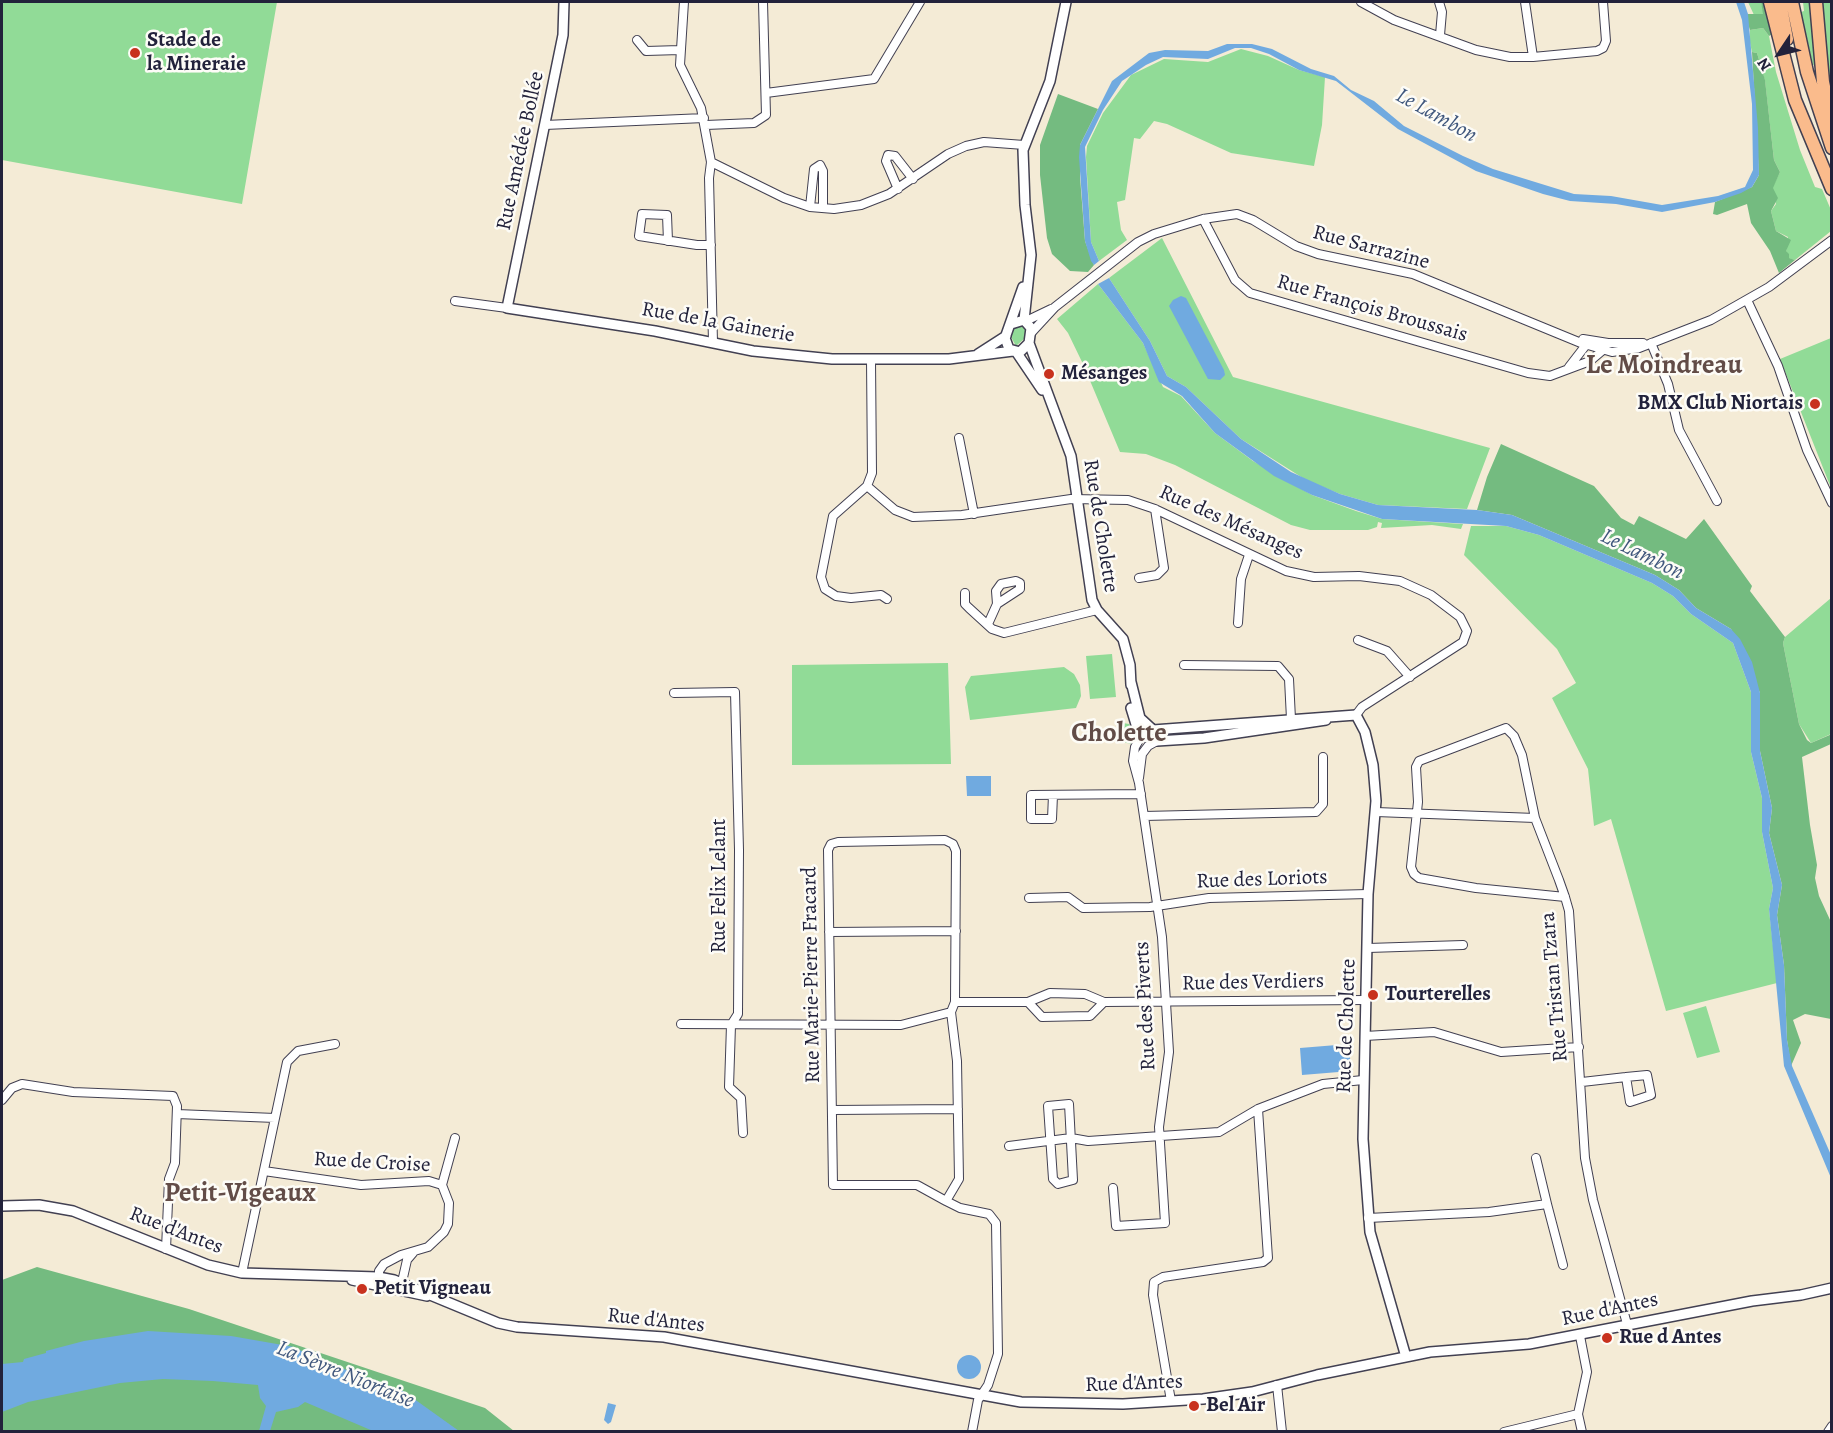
<!DOCTYPE html>
<html>
<head>
<meta charset="utf-8">
<style>
	body { margin:0 }
	#map { position:relative; width:1833px; height:1433px; overflow:hidden; background:#f4ebd6; font-family:Alegreya,serif }
	canvas { display:block }
	.frame { position:absolute; inset:0; border:3px solid #22223b; pointer-events:none }
	.north { position:absolute; left:1749px; top:24px; width:60px; height:60px; -webkit-text-stroke:4px #fdfcf7; paint-order:stroke; rotate:235deg; font-size:16px; font-weight:700; line-height:24px; text-align:center; color:#22223b }
	.north::after { content:''; display:block; margin:auto; width:21px; height:27px; background:#22223b; clip-path:polygon(50% 0,100% 100%,50% 72%,0 100%) }
</style>
</head>
<body>
<div id="map">
<canvas width="1833" height="1433"></canvas>
<div class="frame"></div>
<div class="north">N</div>
</div>
<script>
const c = document.querySelector('canvas').getContext('2d');
c.lineJoin = 'round';
function fillPath(path, color) { c.fillStyle = color; c.fill(path, 'evenodd'); }
const toPath = rows => new Path2D(rows.map(r => 'M' + r).join(''));
function stroke(path, color, width, dash) { c.strokeStyle = color; c.lineWidth = width; c.lineCap = dash ? 'butt' : 'round'; c.setLineDash(dash || []); c.stroke(path); }
function label(font, color, halo, rows, align = 'center') {
  c.font = font + ' Alegreya,serif'; c.lineWidth = 5; c.setLineDash([]); c.textBaseline = 'middle'; c.strokeStyle = halo; c.fillStyle = color; for (const [text, x, y, turn = 0] of rows) {
    c.save(); c.translate(x, y); c.rotate((+turn || 0) * Math.PI / 180); c.textAlign = isNaN(turn) ? turn : align; if (halo) c.strokeText(text, 0, 0); c.fillText(text, 0, 0); c.restore();
  }
}
fillPath(toPath([
	[2,2,277,2,242,204,2,160],
	[1748,2,1761,2,1764,15,1754,15],
	[1803,2,1811,2,1818,64,1813,65,1801,12,1804,11],
	[1821,2,1831,2,1831,101,1826,73],
	[1763,28,1769,36,1776,72,1800,150,1815,187,1822,189,1831,210,1831,231,1795,260,1788,258,1786,251,1788,237,1776,231,1771,211,1776,204,1772,188,1780,172,1774,160,1765,81,1757,53,1752,52,1750,43,1750,30],
	[1241,49,1268,56,1299,70,1325,77,1322,125,1314,166,1231,153,1167,124,1154,121,1140,139,1134,138,1125,200,1117,202,1121,230,1127,240,1099,261,1091,242,1086,157,1087,146,1103,113,1131,75,1164,59,1208,62],
	[1162,238,1233,377,1490,448,1467,509,1378,505,1340,494,1306,480,1241,439,1186,387,1167,376,1150,341,1109,278],
	[1098,284,1143,343,1163,387,1181,396,1215,433,1253,461,1312,495,1356,511,1382,519,1463,524,1461,529,1432,525,1381,528,1382,523,1378,522,1377,527,1368,530,1310,530,1291,525,1175,465,1146,454,1120,452,1083,364,1068,333,1057,319],
	[1021,325,1026,331,1024,339,1016,346,1011,337,1014,327],
	[1831,338,1831,488,1780,359],
	[1471,526,1506,526,1539,535,1652,583,1673,596,1691,614,1733,643,1751,692,1751,752,1762,798,1762,832,1773,888,1769,909,1777,983,1666,1011,1611,819,1594,826,1588,769,1552,698,1576,683,1557,649,1464,555],
	[1831,598,1831,734,1811,743,1799,724,1783,643,1785,637],
	[1112,654,1116,697,1090,699,1086,656],
	[948,663,951,764,792,765,792,665],
	[1064,667,1074,674,1080,685,1081,696,1076,708,970,720,965,687,971,676],
	[1123,723,1129,724,1134,732,1135,740,1131,744,1123,742,1119,736],
	[1706,1006,1720,1052,1697,1058,1683,1013]
]), '#91db97');
fillPath(toPath([
	[1761,2,1765,2,1774,33,1769,36,1763,28,1750,30,1748,24,1748,14,1763,14],
	[1752,52,1757,53,1765,80,1774,160,1780,172,1773,188,1778,198,1771,211,1776,231,1791,240,1786,251,1789,254,1789,258,1795,260,1779,273,1770,251,1751,223,1747,204,1717,215,1713,214,1715,202,1752,187,1759,175],
	[1058,94,1098,109,1080,145,1080,177,1085,241,1094,265,1088,272,1070,271,1052,254,1047,238,1040,175,1040,145],
	[1501,444,1594,486,1621,518,1634,525,1639,516,1686,539,1704,519,1752,586,1750,591,1785,637,1783,643,1799,724,1807,740,1811,743,1832,734,1831,744,1802,757,1810,825,1817,865,1815,878,1819,896,1831,922,1831,1019,1805,1014,1793,1020,1801,1043,1791,1066,1787,1040,1784,965,1777,915,1782,885,1769,833,1772,808,1760,751,1760,693,1731,629,1696,608,1679,590,1655,575,1512,515,1477,510,1487,477],
	[37,1267,189,1309,485,1408,514,1431,2,1432,2,1280]
]), '#74bb80');
fillPath(toPath([
	[1736,2,1744,2,1748,14,1758,128,1759,175,1752,187,1741,193,1715,202,1662,212,1616,204,1570,201,1543,194,1476,171,1398,129,1336,81,1299,70,1269,54,1251,48,1235,48,1208,59,1163,57,1146,65,1122,81,1103,110,1085,147,1091,242,1099,261,1094,265,1091,261,1085,241,1079,157,1080,145,1112,81,1149,53,1165,50,1208,51,1227,44,1252,44,1272,49,1311,69,1334,76,1351,90,1374,101,1404,126,1463,156,1493,169,1574,194,1611,196,1662,205,1718,196,1745,187,1753,170,1752,104,1742,20],
	[1109,278,1150,341,1167,376,1186,387,1241,439,1291,472,1340,494,1378,505,1477,510,1512,515,1655,575,1679,590,1696,608,1731,629,1740,639,1752,662,1760,693,1760,751,1772,808,1769,833,1782,885,1777,915,1784,965,1787,1040,1792,1066,1831,1155,1831,1178,1784,1066,1769,909,1773,888,1762,832,1762,798,1751,752,1751,692,1733,643,1691,614,1673,596,1652,583,1539,535,1506,526,1382,519,1312,495,1274,476,1215,433,1182,396,1159,382,1143,343,1098,284],
	[1181,296,1186,298,1224,370,1225,375,1220,380,1208,379,1169,306,1173,300],
	[966,776,991,776,991,796,967,796],
	[1349,1044,1351,1071,1302,1075,1300,1048],
	[148,1331,231,1336,294,1347,317,1359,403,1391,459,1431,373,1431,305,1402,298,1407,276,1412,270,1431,259,1431,266,1406,260,1398,258,1385,213,1381,163,1379,120,1383,28,1402,2,1412,2,1364,23,1362,24,1359,46,1353,46,1351,84,1341],
	'957 1367a12 12 0 1 1 24 0a12 12 0 1 1-24 0Z',
	[608,1403,616,1405,611,1422,608,1424,604,1420]
]), '#70aae0');
const minor = toPath([
	[684,2,680,65,701,108,711,162,709,178,713,342],
	[1361,2,1394,20,1476,50,1510,57,1533,57,1597,51,1603,48,1606,41,1603,2],
	[1439,2,1442,12,1440,35],
	[1525,2,1533,57],
	[637,40,646,51,680,50],
	[766,93,874,79,920,2],
	[545,125,704,118],
	[706,125,754,123,766,115,763,2],
	[711,162,784,198,810,207,834,209,861,205,889,194,948,154,966,146,984,142,1024,145],
	[898,189,886,161,888,155,895,156,913,179],
	[810,207,814,169,820,165,823,171,823,208],
	[1203,219,1235,280,1250,293,1528,373,1550,376,1590,361,1603,350,1600,348],
	[668,241,667,215,642,214,639,236,697,245,711,245],
	[1747,300,1778,366,1807,450,1832,503],
	[455,301,507,308],
	[1026,321,1051,309],
	[1031,333,1055,307,1138,242,1154,234,1203,219,1237,214,1253,220,1296,246,1318,254,1413,274,1581,343,1612,352,1639,348,1711,320,1769,287,1832,240],
	[1583,339,1608,343,1643,343],
	[1651,343,1668,384,1679,430,1717,501],
	[871,360,872,473,867,486,833,516,821,577,825,589,836,596,851,598,881,595,887,599],
	[1569,367,1586,345,1592,345],
	[959,438,974,514],
	[867,486,895,510,913,517,962,515,1071,499,1128,500,1155,509,1286,571,1314,577,1359,576,1400,581,1431,595,1460,617,1467,631,1463,642,1362,707,1356,715],
	[1139,578,1157,575,1164,568,1155,509],
	[965,593,965,604,969,608,992,629,1004,633,1097,610],
	[1238,623,1241,579,1249,555],
	[988,624,997,604,1020,589,1020,583,1016,581,1001,584,996,591,997,604],
	[1358,640,1387,651,1410,677],
	[1184,665,1278,666,1289,679,1291,719],
	[674,693,735,692,739,850,738,1014,731,1025,729,1087,741,1098,743,1133],
	[1139,778,1142,754,1148,746,1157,741],
	[1053,795,1052,819,1031,819,1031,795,1141,794],
	[1376,812,1535,818],
	[1144,816,1316,812,1323,804,1323,757],
	[1565,897,1476,888,1419,878,1414,874,1411,867,1418,802,1416,767,1419,761,1506,728,1514,736,1522,755,1535,818,1559,880,1565,897,1569,911,1585,1158,1593,1200,1627,1324],
	[1029,898,1068,897,1083,908,1150,907,1209,898,1368,894],
	[829,932,956,931],
	[1368,948,1463,945],
	[955,1002,1028,1002,1050,993,1085,994,1104,1002,1366,1000],
	[1028,1002,1042,1017,1090,1016,1104,1002],
	[681,1024,901,1025,951,1012],
	[1365,1036,1434,1032,1501,1052,1579,1047],
	[1582,1082,1626,1077,1647,1075,1651,1095,1630,1102,1626,1077],
	[2,1100,12,1088,22,1084,73,1092,173,1096,177,1106,175,1163,169,1179,166,1249],
	[1069,1104,1073,1180,1058,1184,1053,1179,1048,1106,1069,1104],
	[833,1110,958,1109],
	[177,1114,275,1118],
	[1009,1146,1071,1138,1088,1141,1219,1132,1258,1109,1323,1084,1363,1080],
	[1536,1158,1547,1204],
	[264,1171,361,1185,429,1181,442,1185],
	[1113,1188,1116,1226,1165,1223,1159,1127,1169,1052,1162,937,1139,783,1133,761,1135,747,1142,735],
	[946,1201,917,1185,833,1185,828,850,831,844,838,842,945,840,953,844,956,851,955,1002,951,1012,957,1061,959,1179,946,1201,960,1208,989,1214,996,1223,998,1354,988,1385,978,1400,972,1432],
	[1368,1218,1489,1212,1547,1204,1563,1265],
	[242,1273,287,1062,298,1051,335,1044],
	[379,1280,379,1271,384,1264,401,1255,428,1247,444,1232,448,1224,449,1203,442,1185,455,1138],
	[398,1286,402,1282,407,1260,413,1253],
	[1580,1336,1587,1372,1578,1414,1582,1432],
	[1277,1385,1282,1432],
	[1171,1401,1153,1295,1154,1282,1163,1277,1263,1262,1268,1258,1258,1109],
	[1504,1432,1578,1414],
	[1828,1432,1832,1426]
]);
const tertiary = toPath([
	[564,2,563,35,507,308,655,331,753,351,832,359,949,359,1013,351],
	[1024,320,1031,255,1025,205,1023,150,1050,81,1066,2],
	[1011,324,1024,320,1031,328,1029,343,1020,352,1009,349,1005,338,1023,287],
	[1029,343,1071,456,1092,600,1097,610,1123,639,1130,665,1131,685],
	[1017,353,1042,390],
	[978,354,1006,336],
	[1131,682,1140,718,1153,730,1356,715,1365,732,1373,765,1376,801,1368,894,1363,1139,1370,1232,1406,1357],
	[1131,708,1138,731,1147,738,1157,741,1204,738,1326,720],
	[2,1206,39,1205,73,1211,208,1265,242,1273,378,1277,394,1280,498,1323,517,1327,664,1337,1021,1402,1123,1404,1203,1399,1252,1392,1317,1375,1430,1352,1529,1344,1752,1301,1801,1295,1832,1288],
	[352,1280,427,1296]
]);
const trunk = toPath([
	[1770,2,1795,100,1832,189],
	[1780,2,1787,39],
	[1792,2,1807,72,1832,148],
	[1816,2,1823,82,1832,124]
]);
stroke(minor, '#424052', 10);
stroke(tertiary, '#424052', 12);
stroke(trunk, '#424052', 15);
stroke(minor, '#fff', 8);
stroke(tertiary, '#fff', 9);
stroke(trunk, '#fabb8c', 12);
for (const [x, y, r, color] of [
	[135,53,6,"#c8321e"],
	[1049,374,6,"#c8321e"],
	[1815,404,6,"#c8321e"],
	[1373,995,6,"#c8321e"],
	[362,1289,6,"#c8321e"],
	[1607,1338,6,"#c8321e"],
	[1194,1406,6,"#c8321e"]
]) { const dot = new Path2D(); dot.arc(x, y, r, 0, 2 * Math.PI); c.fillStyle = color; c.fill(dot); stroke(dot, '#fdfcf7', 2); }
label('bold 21px', '#22223b', '#fdfcf7', [
	["Stade de",147,41],
	["la Mineraie",147,65],
	["Mésanges",1061,374],
	["BMX Club Niortais",1803,404,"right"],
	["Tourterelles",1385,995],
	["Petit Vigneau",374,1289],
	["Rue d Antes",1619,1338],
	["Bel Air",1206,1406]
], 'left');
label('21px', '#22223b', '#fdfcf7', [
	["Rue Amédée Bollée",521,151,-78],
	["Rue Sarrazine",1371,248,15],
	["Rue François Broussais",1372,309,16],
	["Rue de la Gainerie",718,323,10],
	["Rue des Mésanges",1231,523,24],
	["Rue de Cholette",1100,526,81],
	["Rue des Loriots",1262,880,-2],
	["Rue Felix Lelant",720,886,-90],
	["Rue Marie-Pierre Fracard",812,975,-91],
	["Rue des Verdiers",1253,983,-1],
	["Rue Tristan Tzara",1555,987,-95],
	["Rue des Piverts",1146,1006,-93],
	["Rue de Cholette",1347,1026,-88],
	["Rue de Croise",372,1163,3],
	["Rue d'Antes",176,1231,21],
	["Rue d'Antes",1610,1310,-12],
	["Rue d'Antes",656,1321,6],
	["Rue d'Antes",1134,1384,-2]
]);
label('italic 22px', '#41587d', '#fdfcf7', [
	["Le Lambon",1436,116,29],
	["Le Lambon",1642,555,26],
	["La Sèvre Niortaise",345,1375,22]
]);
label('bold 27px', '#624c47', '#fdfcf7', [
	["Le Moindreau",1664,366],
	["Cholette",1119,734],
	["Petit-Vigeaux",240,1194]
]);
</script>
</body>
</html>
